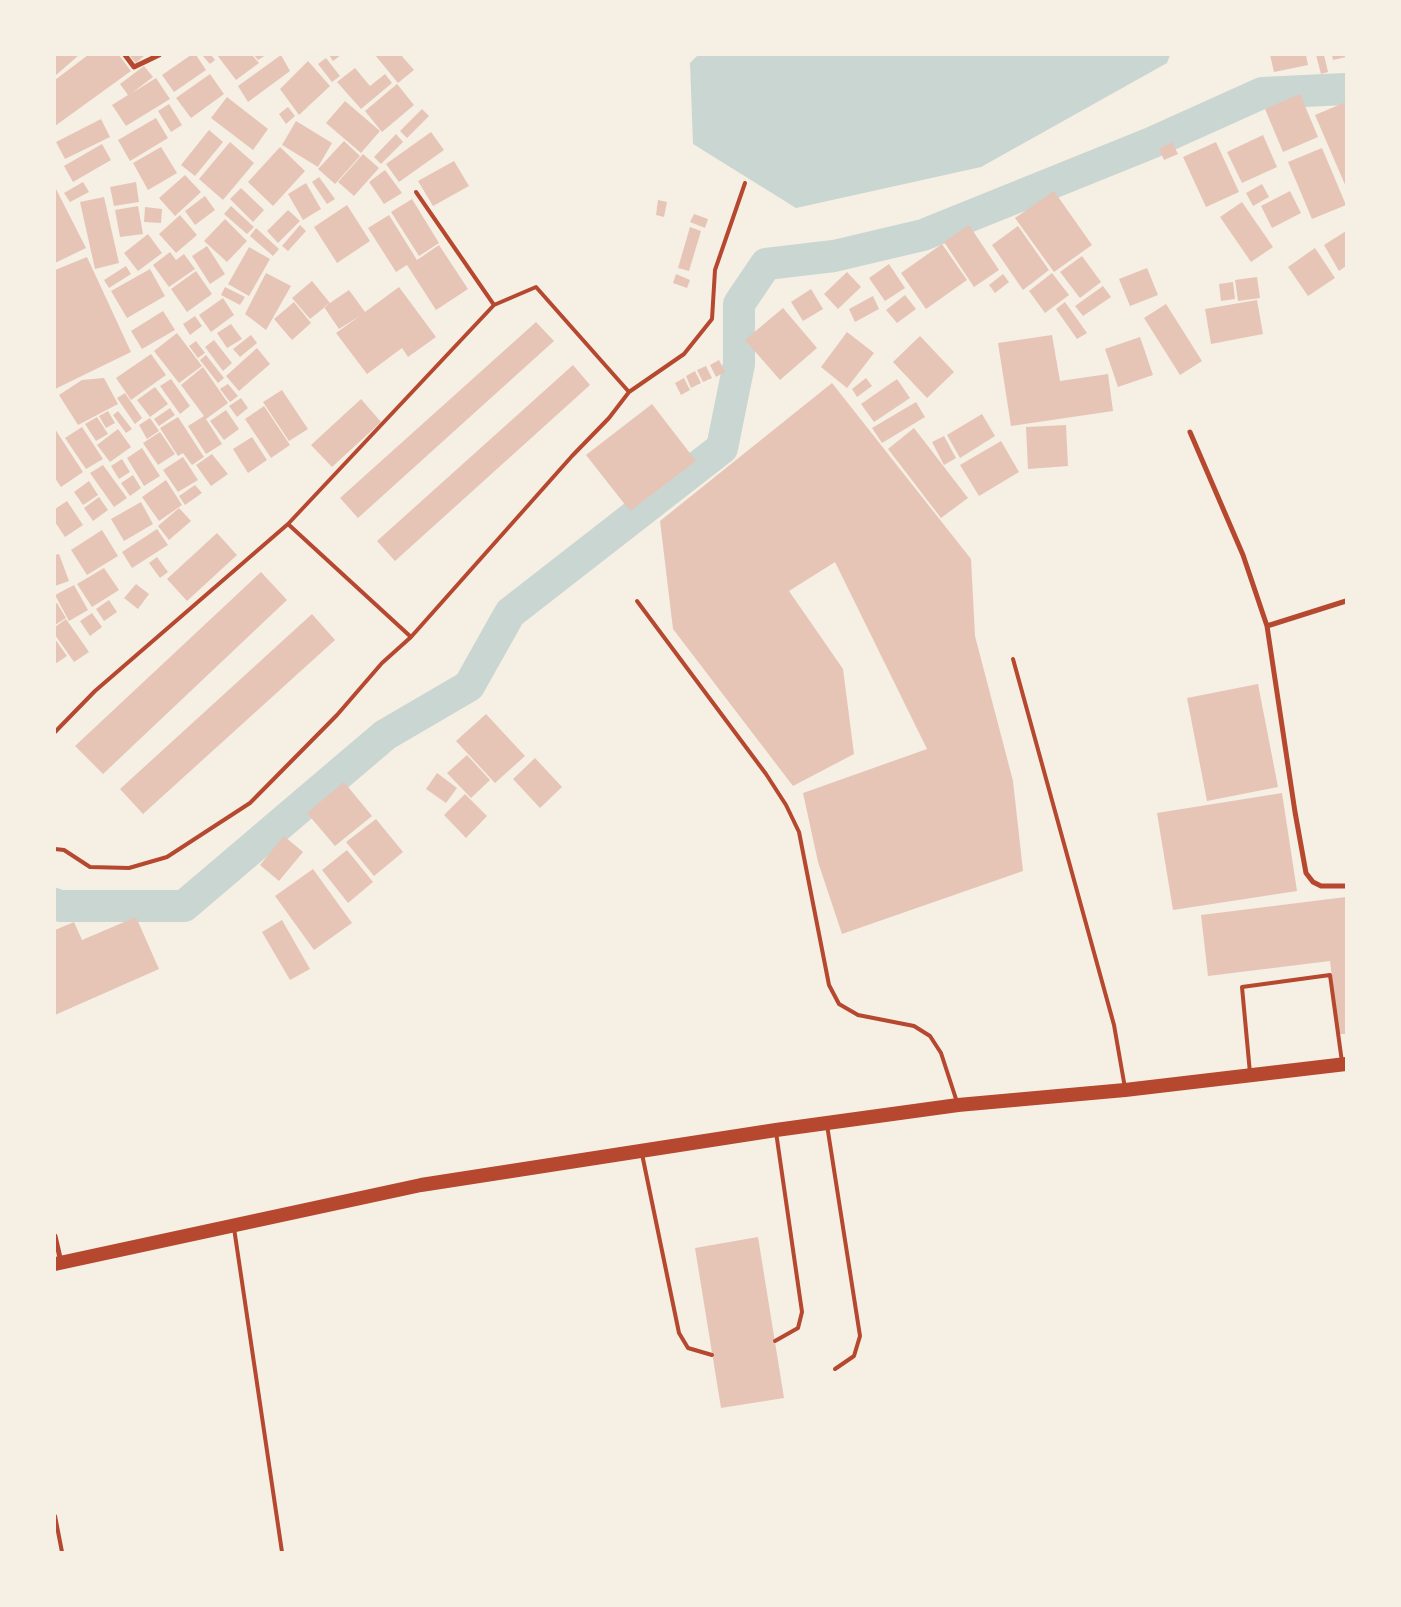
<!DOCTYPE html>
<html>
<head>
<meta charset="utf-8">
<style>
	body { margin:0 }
	#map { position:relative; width:1401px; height:1607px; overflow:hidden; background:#f6efe4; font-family:"Fira Sans",sans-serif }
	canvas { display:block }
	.frame { position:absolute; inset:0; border:56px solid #f6efe4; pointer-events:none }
</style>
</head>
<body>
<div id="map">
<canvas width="1401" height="1607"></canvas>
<div class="frame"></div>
</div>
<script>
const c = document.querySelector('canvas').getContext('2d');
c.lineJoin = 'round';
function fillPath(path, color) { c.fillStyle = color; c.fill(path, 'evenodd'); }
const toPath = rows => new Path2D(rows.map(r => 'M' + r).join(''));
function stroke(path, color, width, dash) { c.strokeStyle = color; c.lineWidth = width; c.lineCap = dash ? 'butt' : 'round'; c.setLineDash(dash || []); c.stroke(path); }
fillPath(toPath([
	[698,55,1170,55,1167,63,981,167,796,208,693,144,690,63]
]), '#c9d6d2');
stroke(toPath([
	[55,904,60,906,184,906,385,735,469,686,510,613,722,448,739,364,739,304,766,264,834,256,923,235,1151,143,1262,93,1346,89]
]), '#c9d6d2', 32);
fillPath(toPath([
	[55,55,79,55,55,76],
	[88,55,119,55,131,71,55,126,55,80],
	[129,55,145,55,136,63],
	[191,55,196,55,206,70,174,92,162,75],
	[202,55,211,55,215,60,210,64],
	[217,55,252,55,259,63,236,80],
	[254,55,266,55,258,60],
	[281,55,290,71,248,102,238,86],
	[329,55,341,55,333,61],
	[375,55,401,55,414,70,398,83],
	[1270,55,1306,55,1308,65,1274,72],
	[1316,55,1324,55,1328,72,1321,74],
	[1332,55,1346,55,1346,57,1333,60],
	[326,58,340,76,332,82,318,64],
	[308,61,330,86,299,115,280,89],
	[144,66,153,77,132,93,156,78,170,99,126,126,112,105,128,95,120,84],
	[355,68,370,86,385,74,392,83,361,109,337,82],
	[210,74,224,94,191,118,176,98],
	[397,84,414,105,382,132,365,111],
	[1300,94,1318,137,1283,152,1265,109],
	[227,97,268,129,253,150,211,118],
	[345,101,380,131,361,153,326,123],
	[1346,102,1346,187,1315,115],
	[169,104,182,125,171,132,158,111],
	[288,107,295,116,286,124,279,114],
	[422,109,429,116,407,138,400,131],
	[156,118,168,138,130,161,118,140],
	[101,119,110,137,65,159,56,142],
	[296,121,332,143,318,167,282,145],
	[209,130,223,142,195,176,181,165],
	[431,132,444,150,399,182,386,164],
	[396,134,403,142,381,164,374,157],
	[1263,135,1277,167,1242,183,1227,152],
	[344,141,360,156,335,184,318,169],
	[230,142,254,163,223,200,199,179],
	[1172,142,1178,154,1164,160,1159,149],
	[1216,142,1239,192,1206,207,1183,157],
	[102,144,111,160,73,182,64,166],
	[161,147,177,173,148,190,133,163],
	[280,147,305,171,273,206,248,182],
	[1322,148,1346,205,1312,219,1288,162],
	[363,154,379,168,354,196,338,182],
	[454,161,469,186,433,206,418,181],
	[385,170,402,193,384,204,369,182],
	[185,175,201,192,175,216,159,198],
	[319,177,335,199,327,204,312,182],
	[83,182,89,192,70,202,64,193],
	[136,182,139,202,114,206,110,187],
	[306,183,321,209,303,220,288,194],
	[1262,184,1269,197,1253,206,1246,193],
	[55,187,86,248,55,263],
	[241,188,264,210,253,222,230,199],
	[1054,191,1092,245,1054,272,1015,218],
	[1290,191,1301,213,1272,228,1261,206],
	[205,196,215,210,195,225,185,211],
	[104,197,119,263,95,269,80,202],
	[412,199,439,243,419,256,391,212],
	[658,200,667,202,664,217,656,215],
	[1242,202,1273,247,1251,262,1220,217],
	[347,205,370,241,337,263,314,227],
	[138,206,143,234,120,237,115,210],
	[231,206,254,227,247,234,224,214],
	[145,207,162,209,161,223,144,222],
	[288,210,300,221,278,243,267,231],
	[694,214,708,219,705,228,690,222],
	[180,215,197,235,176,253,159,234],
	[389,215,417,260,439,245,468,289,436,310,407,265,396,272,368,228],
	[225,219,247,241,227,262,204,241],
	[300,225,306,231,288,251,282,246],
	[969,225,999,270,974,287,944,242],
	[1018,226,1049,270,1023,290,992,245],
	[690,227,701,231,689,271,678,268],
	[256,228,279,249,273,256,250,236],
	[1346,231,1346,266,1339,271,1324,245],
	[148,234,162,253,138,271,124,253],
	[942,244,967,280,926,309,901,273],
	[207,246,225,274,210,284,192,256],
	[249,247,270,259,249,296,228,284],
	[1315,248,1335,278,1308,296,1288,267],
	[170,252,176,260,184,254,195,269,169,287,153,265],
	[1082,256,1101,282,1080,298,1060,272],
	[87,257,131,352,55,389,55,270],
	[889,264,905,288,885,301,869,278],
	[126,266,131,274,109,288,104,280],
	[1147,268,1158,295,1130,306,1119,279],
	[150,269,165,296,127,318,111,291],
	[196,271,212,294,187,312,171,289],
	[847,272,861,287,838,309,824,294],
	[266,273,291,286,266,330,245,314],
	[1052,273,1069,295,1045,313,1029,291],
	[676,274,690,280,687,288,673,283],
	[1003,274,1009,282,995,293,989,285],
	[1257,277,1260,298,1238,301,1235,280],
	[312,281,330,303,310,319,292,298],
	[1233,282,1235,299,1221,301,1219,284],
	[1103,286,1111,297,1083,316,1075,306],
	[225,287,245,297,240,305,221,295],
	[399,287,436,337,408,357,402,348,367,374,336,333,361,315,339,329,324,307,349,290,365,312],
	[811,289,823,309,803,321,791,302],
	[905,295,916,309,897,323,886,310],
	[873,296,879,309,855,322,849,309],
	[223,298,234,315,211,332,199,315],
	[1257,300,1263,334,1211,344,1205,309],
	[294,302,311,323,292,340,274,319],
	[1065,302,1087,333,1077,339,1056,309],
	[1166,304,1202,361,1180,375,1144,318],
	[783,308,817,348,780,380,745,340],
	[163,311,175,330,142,349,131,331],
	[195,316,202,326,190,335,183,324],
	[536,322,554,341,358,518,340,498],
	[231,324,242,339,227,348,217,333],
	[847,332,874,353,847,388,821,367],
	[177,333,202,366,179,383,154,351],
	[251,335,257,343,240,357,233,349],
	[1052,335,1060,381,1108,374,1113,411,1011,426,998,343],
	[920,336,954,372,927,398,893,362],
	[1140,337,1153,375,1118,387,1105,349],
	[214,340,232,363,223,371,205,347],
	[196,341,205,353,198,358,189,346],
	[257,348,270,364,239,391,226,376],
	[151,354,166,375,131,400,116,378],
	[206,355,224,378,218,383,200,360],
	[719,360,725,372,716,377,710,365],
	[573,365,590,385,395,561,377,541],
	[706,366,712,378,703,382,697,370],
	[203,367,228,403,206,419,222,444,206,454,188,426,204,416,181,385],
	[695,371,701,383,691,388,686,376],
	[104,378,118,404,78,425,59,395,82,380],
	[684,378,690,390,681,395,675,383],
	[866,378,872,386,857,397,852,389],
	[171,379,190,406,180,414,160,386],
	[897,379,910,398,874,422,861,404],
	[832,383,971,559,975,636,1013,781,1023,871,842,934,818,862,803,793,927,749,835,562,789,591,843,669,854,754,793,786,673,629,660,521],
	[228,384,238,396,230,402,220,389],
	[155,387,168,404,150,417,137,400],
	[282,390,308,429,289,441,263,402],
	[125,393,142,418,135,424,117,398],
	[241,398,248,408,237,417,229,406],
	[361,399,381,422,332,467,311,445],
	[916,402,925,417,882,443,872,428],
	[652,404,696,461,630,511,586,455],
	[264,406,290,445,271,458,245,419],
	[170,408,175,415,159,426,154,419],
	[226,410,239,429,224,440,210,421],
	[108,411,115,423,106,428,99,416],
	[118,411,132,429,126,433,113,415],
	[982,414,995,436,960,458,947,435],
	[97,417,108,434,96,441,85,424],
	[178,417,204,457,192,465,183,453,178,456,160,428],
	[150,418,159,431,147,439,139,425],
	[1066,425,1068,466,1028,469,1026,427],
	[82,427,103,459,86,469,65,438],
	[914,428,968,498,941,518,888,449],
	[55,429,83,472,61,487,55,478],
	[118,429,131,447,110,462,97,445],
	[160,432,175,454,158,465,143,443],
	[944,436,956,458,944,465,932,442],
	[252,437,267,460,248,473,233,449],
	[1001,441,1019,472,979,496,960,465],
	[142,448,160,476,144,486,127,458],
	[212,454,228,474,211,486,196,465],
	[183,457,198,480,178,492,163,470],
	[122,459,130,472,119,479,111,466],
	[103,465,127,498,114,507,90,473],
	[133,475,141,488,130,496,121,483],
	[166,480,182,505,159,521,142,497],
	[89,481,98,495,83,505,74,492],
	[195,485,202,493,185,505,179,496],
	[99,497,108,510,93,521,84,508],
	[67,501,83,525,65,537,55,522,55,509],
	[141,502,153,524,124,541,111,519],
	[179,508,191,521,169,540,158,526],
	[157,529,168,545,132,568,122,552],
	[102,530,118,556,87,575,71,550],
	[217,533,237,555,187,601,167,579],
	[59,554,69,581,55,586,55,555],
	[157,557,168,572,160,578,149,563],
	[104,568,119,590,92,607,77,584],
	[261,572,287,600,103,774,75,746],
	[136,584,149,594,138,609,124,598],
	[74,585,88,610,69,621,55,595],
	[109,600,117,612,104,621,96,609],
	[57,603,66,618,55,625,55,604],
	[92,613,102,627,90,636,80,621],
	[312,614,335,640,143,814,120,789],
	[66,619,89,652,74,662,55,635,55,627],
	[55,639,67,656,55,664],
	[1258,684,1278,787,1207,801,1187,698],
	[486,714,525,756,495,783,456,741],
	[467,755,490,780,471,798,447,773],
	[535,758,562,787,540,808,513,779],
	[437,773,457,788,446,803,426,789],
	[344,782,372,816,335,846,307,813],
	[1282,793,1297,891,1173,910,1157,813],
	[465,794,487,816,466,838,444,815],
	[376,819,403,852,374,876,346,842],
	[284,836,303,852,279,881,260,865],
	[347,850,373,882,348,903,322,870],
	[313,869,352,923,314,950,275,896],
	[1346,897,1346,1034,1339,1034,1330,961,1208,976,1201,915],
	[136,917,159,969,55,1015,55,930,74,922,82,940],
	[282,920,310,969,290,980,262,932],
	[758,1237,784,1398,721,1408,695,1248]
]), '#e6c5b7');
stroke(toPath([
	[416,192,494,305],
	[288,524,411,637],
	[637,601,766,774,786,805,799,832,829,985,839,1004,858,1015,914,1026,930,1036,941,1053,957,1102],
	[1013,659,1114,1025,1125,1088],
	[55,732,95,691,288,524,494,305,536,287,629,392],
	[55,849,64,850,90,867,129,868,167,857,250,803,337,715,382,663,411,637,572,456,609,418,629,392,684,354,712,319,715,270,745,183],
	[1250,1073,1242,987,1330,975,1342,1062],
	[827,1125,860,1336,854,1356,835,1369],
	[642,1154,679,1333,688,1348,712,1355],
	[234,1228,282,1552],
	[775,1341,798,1328,802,1312,776,1132],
	[55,1516,62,1552]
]), '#b5482f', 4);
stroke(toPath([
	[125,55,134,67,159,55],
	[1190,432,1243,555,1267,626,1295,812,1306,873,1313,882,1321,886,1346,886],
	[1267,626,1346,601],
	[55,1236,61,1262]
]), '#b5482f', 5);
stroke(toPath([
	[55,1264,421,1185,776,1130,958,1105,1125,1090,1346,1064]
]), '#b5482f', 14);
</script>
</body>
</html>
